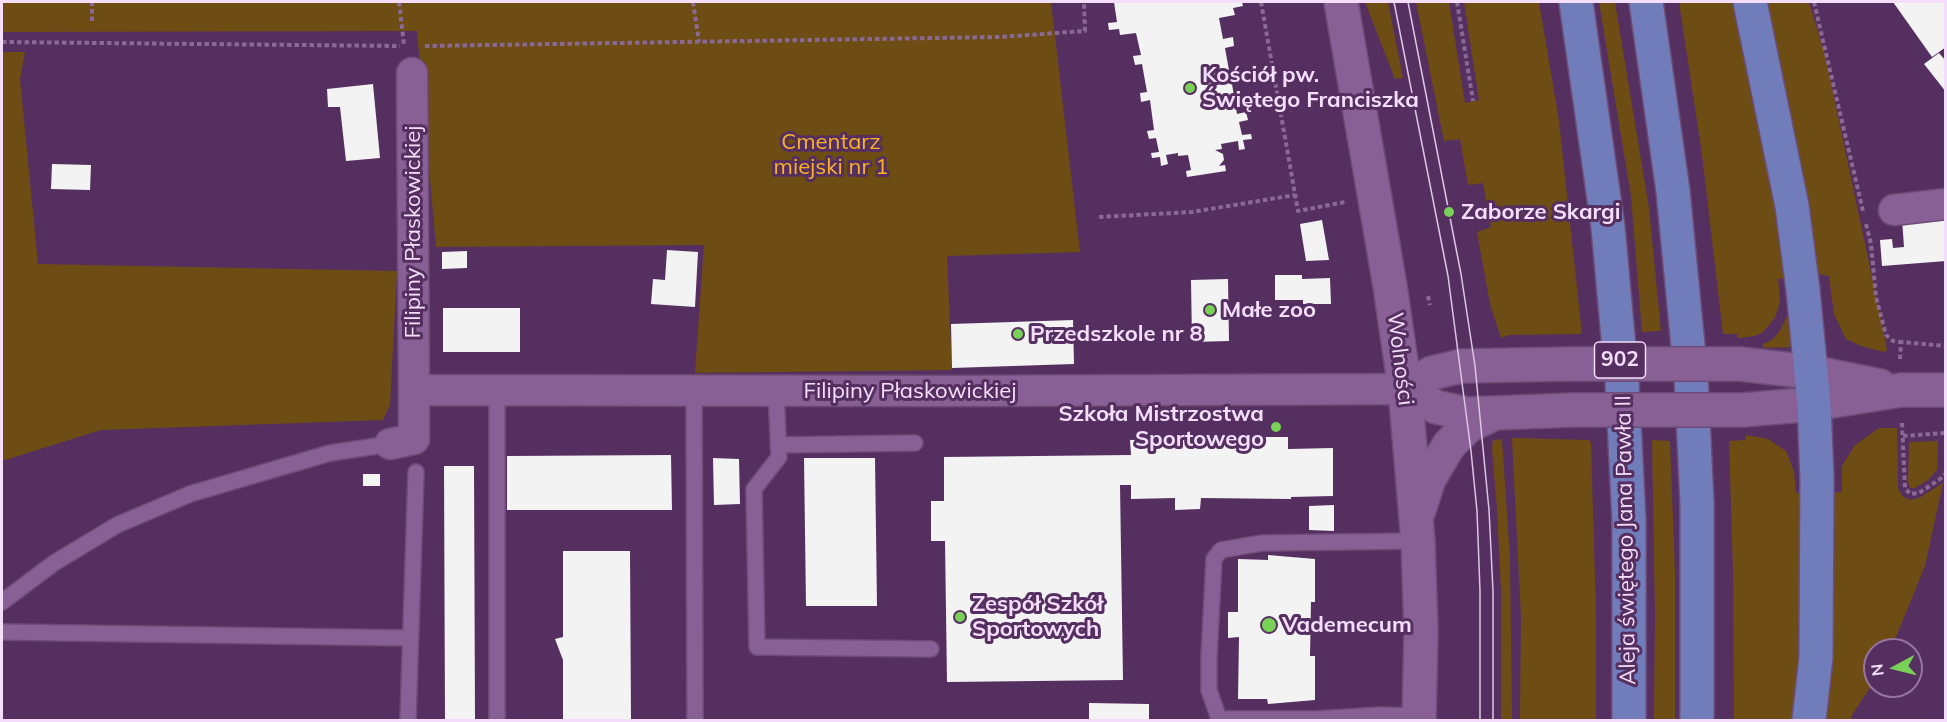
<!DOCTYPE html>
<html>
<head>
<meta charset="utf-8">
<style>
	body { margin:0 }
	#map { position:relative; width:1947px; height:722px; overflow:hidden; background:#552f60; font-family:Mulish,sans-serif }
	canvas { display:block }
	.frame { position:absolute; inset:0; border:3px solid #f4defb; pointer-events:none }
	.north { position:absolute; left:1863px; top:638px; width:60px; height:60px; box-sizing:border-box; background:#552f60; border:2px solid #95759e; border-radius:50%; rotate:263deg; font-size:16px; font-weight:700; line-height:24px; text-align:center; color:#f4defb }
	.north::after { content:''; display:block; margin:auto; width:21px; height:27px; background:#79d157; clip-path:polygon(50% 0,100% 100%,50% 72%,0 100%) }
</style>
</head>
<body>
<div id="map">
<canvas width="1947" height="722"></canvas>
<div class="frame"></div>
<div class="north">N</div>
</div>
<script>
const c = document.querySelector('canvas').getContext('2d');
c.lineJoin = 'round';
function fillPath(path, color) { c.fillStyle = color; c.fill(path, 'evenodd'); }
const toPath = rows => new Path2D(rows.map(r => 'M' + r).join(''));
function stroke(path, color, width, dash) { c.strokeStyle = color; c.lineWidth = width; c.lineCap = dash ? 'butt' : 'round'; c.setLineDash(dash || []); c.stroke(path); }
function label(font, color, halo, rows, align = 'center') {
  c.font = font + ' Mulish,sans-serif'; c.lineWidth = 6; c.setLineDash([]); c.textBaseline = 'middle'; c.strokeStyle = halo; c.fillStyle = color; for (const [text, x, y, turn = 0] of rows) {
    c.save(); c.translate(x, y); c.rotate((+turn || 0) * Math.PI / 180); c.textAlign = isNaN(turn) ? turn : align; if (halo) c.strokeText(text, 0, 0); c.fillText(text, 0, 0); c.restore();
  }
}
fillPath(toPath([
	[2,2,1051,2,1080,252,947,256,952,370,695,373,704,245,436,247,417,31,2,32],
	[1365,2,1388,2,1403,78,1395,79],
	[1416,2,1449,2,1465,103,1479,100,1464,2,1539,2,1559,121,1582,334,1509,335,1501,338,1490,304,1477,232,1491,227,1483,183,1468,185,1460,139,1444,141],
	[1599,2,1615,2,1649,208,1661,331,1642,332,1631,196],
	[1679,2,1732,2,1775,200,1787,278,1778,279,1780,300,1778,310,1774,319,1763,332,1755,336,1738,338,1737,334,1723,334,1702,154],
	[1765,2,1809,2,1825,55,1884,334,1887,350,1884,352,1861,346,1846,339,1834,314,1829,276,1817,274],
	[2,52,25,52,20,79,38,264,397,271,390,405,383,420,101,430,2,461],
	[1791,307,1795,347,1763,348,1763,344,1772,340,1780,331],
	[1879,428,1897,428,1898,488,1903,497,1911,500,1919,498,1943,483,1925,566,1896,637,1890,650,1875,650,1875,680,1852,715,1851,720,1825,720,1830,493,1842,492,1842,466,1855,445],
	[1746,435,1768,439,1786,451,1794,471,1796,493,1803,493,1804,572,1797,720,1734,720,1733,571,1729,441,1745,440],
	[1512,438,1589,440,1591,443,1596,615,1596,720,1520,720,1521,617],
	[1502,439,1510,558,1512,720,1501,720,1501,590,1497,509,1492,449,1493,440],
	[1652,440,1670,441,1675,572,1675,720,1654,720,1655,614],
	[1938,441,1937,470,1928,480,1915,488,1910,488,1908,482,1909,442]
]), '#6d4d13');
fillPath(toPath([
	[1114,2,1242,2,1243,6,1233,8,1235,15,1219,18,1223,39,1233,37,1234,46,1225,48,1230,76,1239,74,1241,82,1232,84,1237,114,1246,112,1248,120,1239,122,1242,135,1251,134,1252,139,1243,140,1245,149,1239,150,1238,141,1221,144,1222,149,1215,150,1223,154,1224,160,1219,166,1225,165,1226,171,1187,177,1186,171,1191,170,1188,155,1178,156,1178,153,1166,155,1168,164,1161,166,1160,157,1152,158,1151,153,1159,152,1156,138,1149,139,1147,131,1154,130,1150,100,1141,102,1140,93,1147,92,1142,64,1135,65,1133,56,1141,55,1136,33,1120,35,1119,29,1109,30,1108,23,1117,22],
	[1893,2,1946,2,1946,47,1932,57],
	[1939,53,1946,61,1946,92,1924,64],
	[373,84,380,158,346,161,340,107,328,107,327,89],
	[52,164,91,165,90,190,51,189],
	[1946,216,1946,261,1882,266,1880,240,1892,239,1893,248,1904,247,1902,219],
	[1322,220,1329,260,1306,261,1300,224],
	[667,250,698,252,695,307,651,304,653,279,665,280],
	[467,251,467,268,442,269,442,252],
	[1275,275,1302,275,1302,279,1330,278,1331,304,1303,304,1303,300,1275,300],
	[1228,279,1229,341,1192,342,1191,280],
	[443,308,520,308,520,352,443,352],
	[1073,320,1074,364,952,368,951,324],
	[1240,437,1288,437,1288,449,1333,448,1333,496,1291,497,1291,499,1201,498,1200,509,1175,510,1175,498,1131,499,1131,485,1120,485,1123,680,947,682,945,541,931,541,931,501,944,501,944,457,1131,455,1130,440],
	[671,455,672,510,507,510,507,456],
	[713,458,739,459,740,504,714,505],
	[804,458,875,458,877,606,806,606],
	[444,466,474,466,475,720,445,720],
	[363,474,380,474,380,486,363,486],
	[1334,505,1334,531,1309,530,1309,506],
	[563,551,630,551,631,720,563,720,563,660,555,639,563,637],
	[1268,555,1315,559,1315,602,1311,602,1310,656,1315,656,1315,700,1268,704,1267,699,1238,699,1239,637,1228,638,1228,612,1238,612,1238,559,1268,560],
	[1089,703,1149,704,1149,720,1089,720]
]), '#f3f3f3');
const service = toPath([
	[694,391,695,720],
	[776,391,779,457,754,489,757,647,931,649],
	[497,392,497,720],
	[778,445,915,443],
	[1418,541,1262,543,1221,550,1214,559,1209,657,1209,690,1219,719,1317,719,1380,715,1419,716],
	[2,602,54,563,117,525,190,494,330,453,390,444],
	[2,632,410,638],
	[408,720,416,472]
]);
const minor = toPath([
	[412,73,414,390],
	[1894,210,1946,204],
	[390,444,414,439,414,390,953,391,1405,389]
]);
const tertiary = toPath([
	[1341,2,1390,286,1405,389,1418,541,1421,632,1419,720],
	[1740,364,1811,372,1880,386],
	[1405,389,1436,407,1467,414,1574,410],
	[1405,389,1432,373,1461,366,1570,364],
	[1743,410,1814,404,1901,390,1946,390],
	[1419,510,1429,479,1449,445,1468,426,1495,413]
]);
const primary = toPath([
	[1576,2,1608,227,1622,381,1629,521,1629,720],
	[1646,2,1673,191,1691,377,1697,503,1697,720],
	[1750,2,1792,206,1803,290,1814,404,1817,479,1816,657,1809,720]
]);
stroke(service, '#6d4d77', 18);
stroke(minor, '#6d4d77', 33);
stroke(tertiary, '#6d4d77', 36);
stroke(primary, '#6d4d77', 36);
stroke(toPath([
	[399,2,404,45],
	[693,2,699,42],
	[1261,2,1298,211,1345,202],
	[1457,2,1473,101],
	[1814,2,1863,211],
	[92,21,92,2],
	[2,42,400,46],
	[425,46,1000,37,1085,31,1084,2],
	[1099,217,1192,212,1295,195],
	[1866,224,1871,244,1876,297,1886,335,1893,341,1901,342],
	[1428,296,1430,305],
	[1900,359,1901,342,1946,346],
	[1902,423,1905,488,1910,494,1919,493,1943,477,1946,473],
	[1903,436,1945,433]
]), '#8a6994', 4, [4.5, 3]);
stroke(service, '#886095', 15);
stroke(minor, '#886095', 30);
stroke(tertiary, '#886095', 33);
stroke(primary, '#717cba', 33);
stroke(toPath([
	[1394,2,1448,276,1471,451,1477,511,1480,591,1480,720],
	[1408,2,1461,274,1475,366,1489,510,1493,591,1493,720]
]), '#dec5e5', 1.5);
const tertiaryBridge = toPath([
	[1570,364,1740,364],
	[1574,410,1743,410]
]);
stroke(tertiaryBridge, '#6d4d77', 36, []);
stroke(tertiaryBridge, '#886095', 33);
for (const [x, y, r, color] of [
	[1190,88,6,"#79d157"],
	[1449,212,6,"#79d157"],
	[1210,310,6,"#79d157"],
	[1018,334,6,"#79d157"],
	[1276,427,6,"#79d157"],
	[960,617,6,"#79d157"],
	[1269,625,8,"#79d157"]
]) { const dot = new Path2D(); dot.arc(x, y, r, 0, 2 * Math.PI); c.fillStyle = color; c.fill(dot); stroke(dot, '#552f60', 2); }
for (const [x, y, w] of [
	[1620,360,51]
]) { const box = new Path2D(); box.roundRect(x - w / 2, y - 18, w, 36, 4.5); c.fillStyle = '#552f60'; c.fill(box); stroke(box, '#f4defb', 1.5); }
label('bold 21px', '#f4defb', null, [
	["902",1620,360]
]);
label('bold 22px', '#f4defb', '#552f60', [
	["Kościół pw.",1202,75],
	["Świętego Franciszka",1202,100],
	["Zaborze Skargi",1461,212],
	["Małe zoo",1222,310],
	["Przedszkole nr 8",1030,334],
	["Szkoła Mistrzostwa",1264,414,"right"],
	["Sportowego",1264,439,"right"],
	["Zespół Szkół",972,604],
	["Sportowych",972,629],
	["Vademecum",1282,625]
], 'left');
label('22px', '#fbb326', '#552f60', [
	["Cmentarz",831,142],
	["miejski nr 1",831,167]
]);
label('22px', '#f4defb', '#552f60', [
	["Filipiny Płaskowickiej",413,232,-90],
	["Wolności",1400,359,83],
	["Filipiny Płaskowickiej",910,391],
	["Aleja świętego Jana Pawła II",1626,540,-91]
]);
</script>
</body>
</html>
